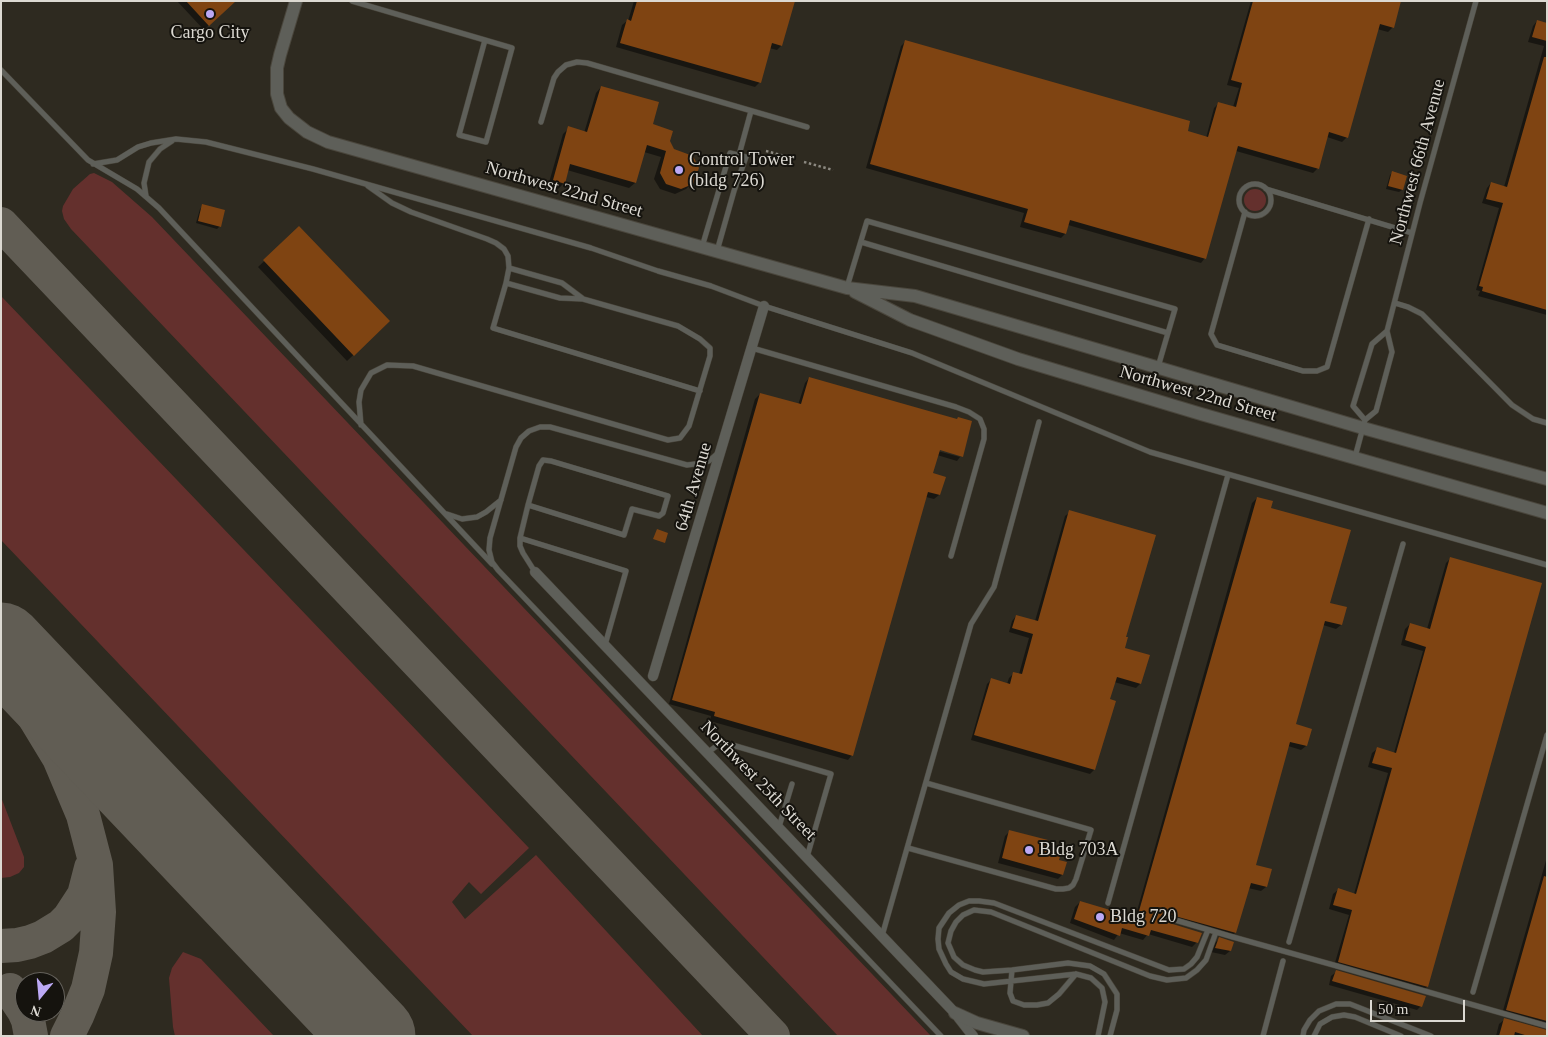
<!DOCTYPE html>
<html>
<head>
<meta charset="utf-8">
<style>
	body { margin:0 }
	#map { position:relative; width:1548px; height:1037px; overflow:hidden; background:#2e2a20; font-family:Georgia,serif }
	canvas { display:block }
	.frame { position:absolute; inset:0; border:2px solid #dcd9d2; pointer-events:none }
	.north { position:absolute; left:15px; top:972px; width:50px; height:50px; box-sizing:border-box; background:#15130e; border:1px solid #65625c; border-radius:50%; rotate:197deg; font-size:14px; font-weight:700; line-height:20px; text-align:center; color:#dcd9d2 }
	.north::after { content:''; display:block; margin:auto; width:18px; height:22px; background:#bca9f5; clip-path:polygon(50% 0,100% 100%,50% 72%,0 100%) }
	.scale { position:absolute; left:1370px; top:1000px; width:95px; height:22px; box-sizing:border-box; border:2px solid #dcd9d2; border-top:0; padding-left:6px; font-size:15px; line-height:18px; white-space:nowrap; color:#dcd9d2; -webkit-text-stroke:4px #15130e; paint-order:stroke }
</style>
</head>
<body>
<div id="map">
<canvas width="1548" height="1037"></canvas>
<div class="frame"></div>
<div class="north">N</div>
<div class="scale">50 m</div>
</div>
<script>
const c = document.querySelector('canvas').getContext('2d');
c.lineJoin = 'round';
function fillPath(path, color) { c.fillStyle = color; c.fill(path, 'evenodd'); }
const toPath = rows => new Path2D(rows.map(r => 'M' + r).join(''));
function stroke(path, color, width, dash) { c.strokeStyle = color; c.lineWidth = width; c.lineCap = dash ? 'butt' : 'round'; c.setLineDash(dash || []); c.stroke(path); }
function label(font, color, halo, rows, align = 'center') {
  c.font = font + ' Georgia,serif'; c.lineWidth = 4; c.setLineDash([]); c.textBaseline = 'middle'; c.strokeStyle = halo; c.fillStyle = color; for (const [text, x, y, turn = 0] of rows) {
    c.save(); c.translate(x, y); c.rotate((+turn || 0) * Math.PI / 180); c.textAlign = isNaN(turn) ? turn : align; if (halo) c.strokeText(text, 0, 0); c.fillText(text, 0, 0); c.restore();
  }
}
fillPath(toPath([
	[94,173,112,182,152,217,931,1036,838,1036,71,229,64,219,62,211,63,206,73,189,90,174],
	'1244 200a11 11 0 1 1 22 0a11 11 0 1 1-22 0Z',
	[1,296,529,848,481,894,469,882,452,902,465,919,536,855,703,1036,473,1036,1,540],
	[1,797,24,857,24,867,19,873,10,877,1,878],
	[183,952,201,959,274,1036,175,1036,173,1027,169,978,172,968]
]), '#64302d');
fillPath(toPath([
	[177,1,234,1,204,30],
	[634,1,794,1,781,46,777,50,769,48,759,83,755,87,616,47,622,25,627,21,628,21],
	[1251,1,1400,1,1393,27,1388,32,1377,29,1347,137,1342,142,1327,137,1318,168,1313,173,1236,151,1205,258,1201,263,1068,225,1065,234,1061,238,1020,227,1024,213,866,168,901,46,906,41,1206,138,1214,108,1219,103,1233,107,1239,88,1227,85],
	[1537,21,1547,24,1547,315,1478,296,1480,291,1476,290,1499,208,1482,203,1487,188,1491,183,1504,187,1544,46,1528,42,1533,26],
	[601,87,651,125,669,141,692,183,686,189,675,194,660,189,654,179,661,157,644,152,635,183,629,188,567,170,564,183,558,189,548,186,563,134,569,128,584,133,596,93],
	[1392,173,1402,190,1399,192,1386,189,1390,175],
	[203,206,220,226,217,229,196,223,200,209],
	[299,228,389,321,347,361,258,267],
	[809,378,957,420,958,418,970,422,960,457,960,455,934,447,934,450,960,457,957,461,937,455,932,474,944,477,939,495,934,499,926,497,852,755,848,760,710,721,711,716,669,704,755,399,760,394,798,405,805,383],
	[1257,498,1269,508,1341,625,1336,629,1323,625,1294,725,1306,746,1301,750,1288,746,1254,865,1270,870,1266,887,1261,891,1248,888,1235,933,1230,937,1160,917,1163,922,1197,942,1192,947,1148,934,1143,940,1119,933,1114,940,1070,923,1075,907,1080,902,1135,918,1252,503],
	[1070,512,1125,637,1124,649,1140,684,1136,688,1114,682,1109,700,1094,770,1090,774,971,740,987,684,991,680,1007,684,1009,678,1014,673,1019,674,1029,638,1009,632,1012,621,1016,616,1035,621,1065,516],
	[1450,559,1541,584,1427,987,1422,991,1334,966,1349,915,1329,909,1333,894,1338,890,1354,894,1388,773,1368,767,1372,753,1377,749,1394,753,1423,651,1401,645,1405,629,1410,624,1427,629,1446,563],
	[1010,831,1044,849,1058,860,1062,875,1058,879,998,863,1005,836],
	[1547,857,1547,1029,1544,1026,1502,1014],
	[1219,939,1230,951,1225,955,1211,952,1215,943],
	[1336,972,1421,1006,1417,1010,1329,985,1331,976],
	[1504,1020,1547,1036,1496,1036,1499,1024]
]), '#0007');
stroke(toPath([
	[1,224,773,1036],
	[1,667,19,692,59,758,83,815,96,865,99,912,96,953,88,989,77,1016,67,1036],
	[1,946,17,945,30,942,43,937,61,926,69,918,84,895,91,868],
	[10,990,24,1011,28,1020,31,1036]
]), '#615d54', 34);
stroke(toPath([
	[1,645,373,1036]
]), '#615d54', 85);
fillPath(toPath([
	[186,1,236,1,209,26],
	[637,1,795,1,782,46,772,43,761,83,620,43,627,19,631,21],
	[1253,1,1401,1,1394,28,1380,24,1348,138,1329,132,1319,169,1238,146,1206,259,1070,220,1066,234,1024,222,1028,209,870,164,905,40,1190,121,1188,131,1208,137,1218,102,1236,107,1242,83,1231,80],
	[1537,20,1547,23,1547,41,1532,37],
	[1544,57,1547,57,1547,310,1482,291,1483,287,1479,286,1503,203,1486,199,1491,182,1507,187],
	[601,86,659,102,653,124,673,131,670,141,674,149,693,156,699,168,693,184,681,189,666,184,660,173,666,151,647,145,636,183,570,164,565,184,553,180,568,126,587,132],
	[1392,171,1407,176,1403,190,1388,186],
	[202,204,225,210,221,227,198,221],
	[299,226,390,321,354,356,263,260],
	[809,377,957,419,958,417,972,421,963,457,940,450,933,473,946,477,940,495,928,492,853,756,714,716,715,712,672,700,760,393,801,404],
	[1257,497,1273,501,1271,508,1351,530,1330,603,1347,607,1342,625,1325,621,1296,724,1312,729,1307,746,1290,742,1256,865,1272,869,1267,887,1251,883,1236,933,1164,913,1161,916,1163,921,1202,933,1198,943,1151,930,1149,936,1122,928,1120,936,1074,919,1080,901,1137,918],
	[1069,510,1156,535,1126,637,1128,637,1125,648,1150,655,1141,684,1117,677,1110,699,1116,701,1095,770,974,735,991,678,1010,684,1013,672,1022,674,1033,634,1012,628,1016,615,1038,621],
	[657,529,668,533,665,543,653,539],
	[1450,557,1542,583,1428,987,1338,962,1352,910,1333,905,1338,888,1356,894,1392,768,1372,763,1377,747,1396,753,1426,647,1405,640,1410,623,1430,629],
	[1009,830,1048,840,1046,848,1061,853,1059,860,1067,862,1063,875,1002,858],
	[1544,876,1547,877,1547,1021,1506,1010],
	[1219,937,1234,942,1231,951,1215,948],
	[1336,970,1426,996,1422,1007,1332,981],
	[1504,1018,1547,1030,1547,1036,1528,1036,1515,1032,1514,1036,1499,1036]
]), '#7f4412');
const service = toPath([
	[352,1,512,48,486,142,459,135,485,40],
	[1,70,88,160,137,189,159,208,492,564],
	[541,122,554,78,558,72,566,65,577,62,587,63,807,127],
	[739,155,751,111],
	[93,164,117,160,138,147,151,143,176,139,206,142,313,169,591,248,658,271,711,286,764,306,912,353,1150,452,1547,565],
	'1239 200a16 16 0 1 1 32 0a16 16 0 1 1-32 0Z',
	[368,186,392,203,411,212,487,239,496,243,504,249,508,256,509,268,506,283,493,328,700,391],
	[1266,189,1412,233],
	[146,196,144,183,149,162,160,149,172,141],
	[1245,212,1211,334,1217,345,1303,371,1317,371,1327,367,1369,219],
	[861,242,1168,333],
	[702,247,730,153,746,157,734,191,717,251],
	[509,268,562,283,582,298],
	[847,287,867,221,1175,309,1158,367],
	[1395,303,1408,307,1422,314,1512,405,1533,419,1547,423],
	[752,348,956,407,969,412,980,419,984,429,984,439,951,556],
	[1365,420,1353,406,1372,344,1387,331],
	[361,425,359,402,361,390,371,373,387,365,413,366,668,440,680,438,689,426,710,356,710,348,700,339,678,326,583,299,560,298,506,283],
	[718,453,709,461,703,463,687,465,550,427,540,427,529,431,521,438,516,447,490,538,489,550,492,562,498,570,941,1036],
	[1355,457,1365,420,1376,411,1392,352,1387,331,1420,203,1476,1],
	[528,505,624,535,632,509,659,516,663,513,668,496,551,461,543,460,539,466,528,505,520,538,520,546,523,553,535,572],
	[447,514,462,519,477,517,486,512,501,500],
	[520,538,626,571,605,645],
	[707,753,722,742,831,774,807,857],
	[779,827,792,784],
	[908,848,1056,889,1063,889,1069,888,1073,885,1076,879,1091,830,926,783],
	[1108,903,1228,475],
	[1165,917,1233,937],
	[882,936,971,624,994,587,1039,422],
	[1289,942,1403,544],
	[1337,966,1547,1026],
	[1012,970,1010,993,1013,1001,1024,1005,1037,1005,1048,1003,1059,994,1076,974],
	[1473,992,1547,735],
	[1098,1036,1105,1002,1102,988,1091,978,1076,974,984,984,963,979,951,972,946,964,939,949,938,939,939,928,949,913,959,905,969,901,979,901,994,903,1169,970,1184,969,1191,964,1197,957,1208,930],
	[1110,1036,1117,1010,1117,994,1104,974,1090,966,1068,963,1012,970,983,972,975,970,963,965,954,957,948,943,951,931,956,922,963,915,974,910,991,912,1150,976,1167,980,1186,978,1197,970,1206,960,1216,932],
	[1263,1036,1283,961],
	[1303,1036,1304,1030,1310,1020,1319,1011,1336,1004,1350,1004,1431,1036],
	[1314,1036,1320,1024,1332,1017,1344,1015,1355,1017,1401,1036]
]);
const minor = toPath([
	[535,572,955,1013,973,1036],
	[653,676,764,306]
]);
const tertiary = toPath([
	[296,1,280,55,277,68,277,94,281,108,289,118,307,132,328,142,847,288,915,296,1363,428,1547,479],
	[855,292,910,320,1018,359,1201,414,1547,513],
	[955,1013,977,1023,1023,1036]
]);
stroke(service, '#4a463c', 6);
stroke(minor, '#4a463c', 11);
stroke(tertiary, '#4a463c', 14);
stroke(toPath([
	[766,151,792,158],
	[804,162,833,170]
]), '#8c8981', 2.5, [2.5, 2.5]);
stroke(service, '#5e5f59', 5);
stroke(minor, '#5e5f59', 10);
stroke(tertiary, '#5e5f59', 12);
const serviceBridge = toPath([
	[1233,937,1337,966]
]);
stroke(serviceBridge, '#4a463c', 6, []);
stroke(serviceBridge, '#5e5f59', 5);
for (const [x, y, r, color] of [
	[210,14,5,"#bca9f5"],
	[679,170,5,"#bca9f5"],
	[1029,850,5,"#bca9f5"],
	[1100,917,5,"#bca9f5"]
]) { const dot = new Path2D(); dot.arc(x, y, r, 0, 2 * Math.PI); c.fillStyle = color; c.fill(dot); stroke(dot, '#15130e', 2); }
label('18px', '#dcd9d2', '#15130e', [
	["Cargo City",210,33,"center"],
	["Control Tower",689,160],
	["(bldg 726)",689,181],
	["Bldg 703A",1039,850],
	["Bldg 720",1110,917]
], 'left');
label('18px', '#dcd9d2', '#15130e', [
	["Northwest 66th Avenue",1418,162,-75],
	["Northwest 22nd Street",564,190,16],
	["Northwest 22nd Street",1198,394,16],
	["64th Avenue",694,487,-74],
	["Northwest 25th Street",758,781,46]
]);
</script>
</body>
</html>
